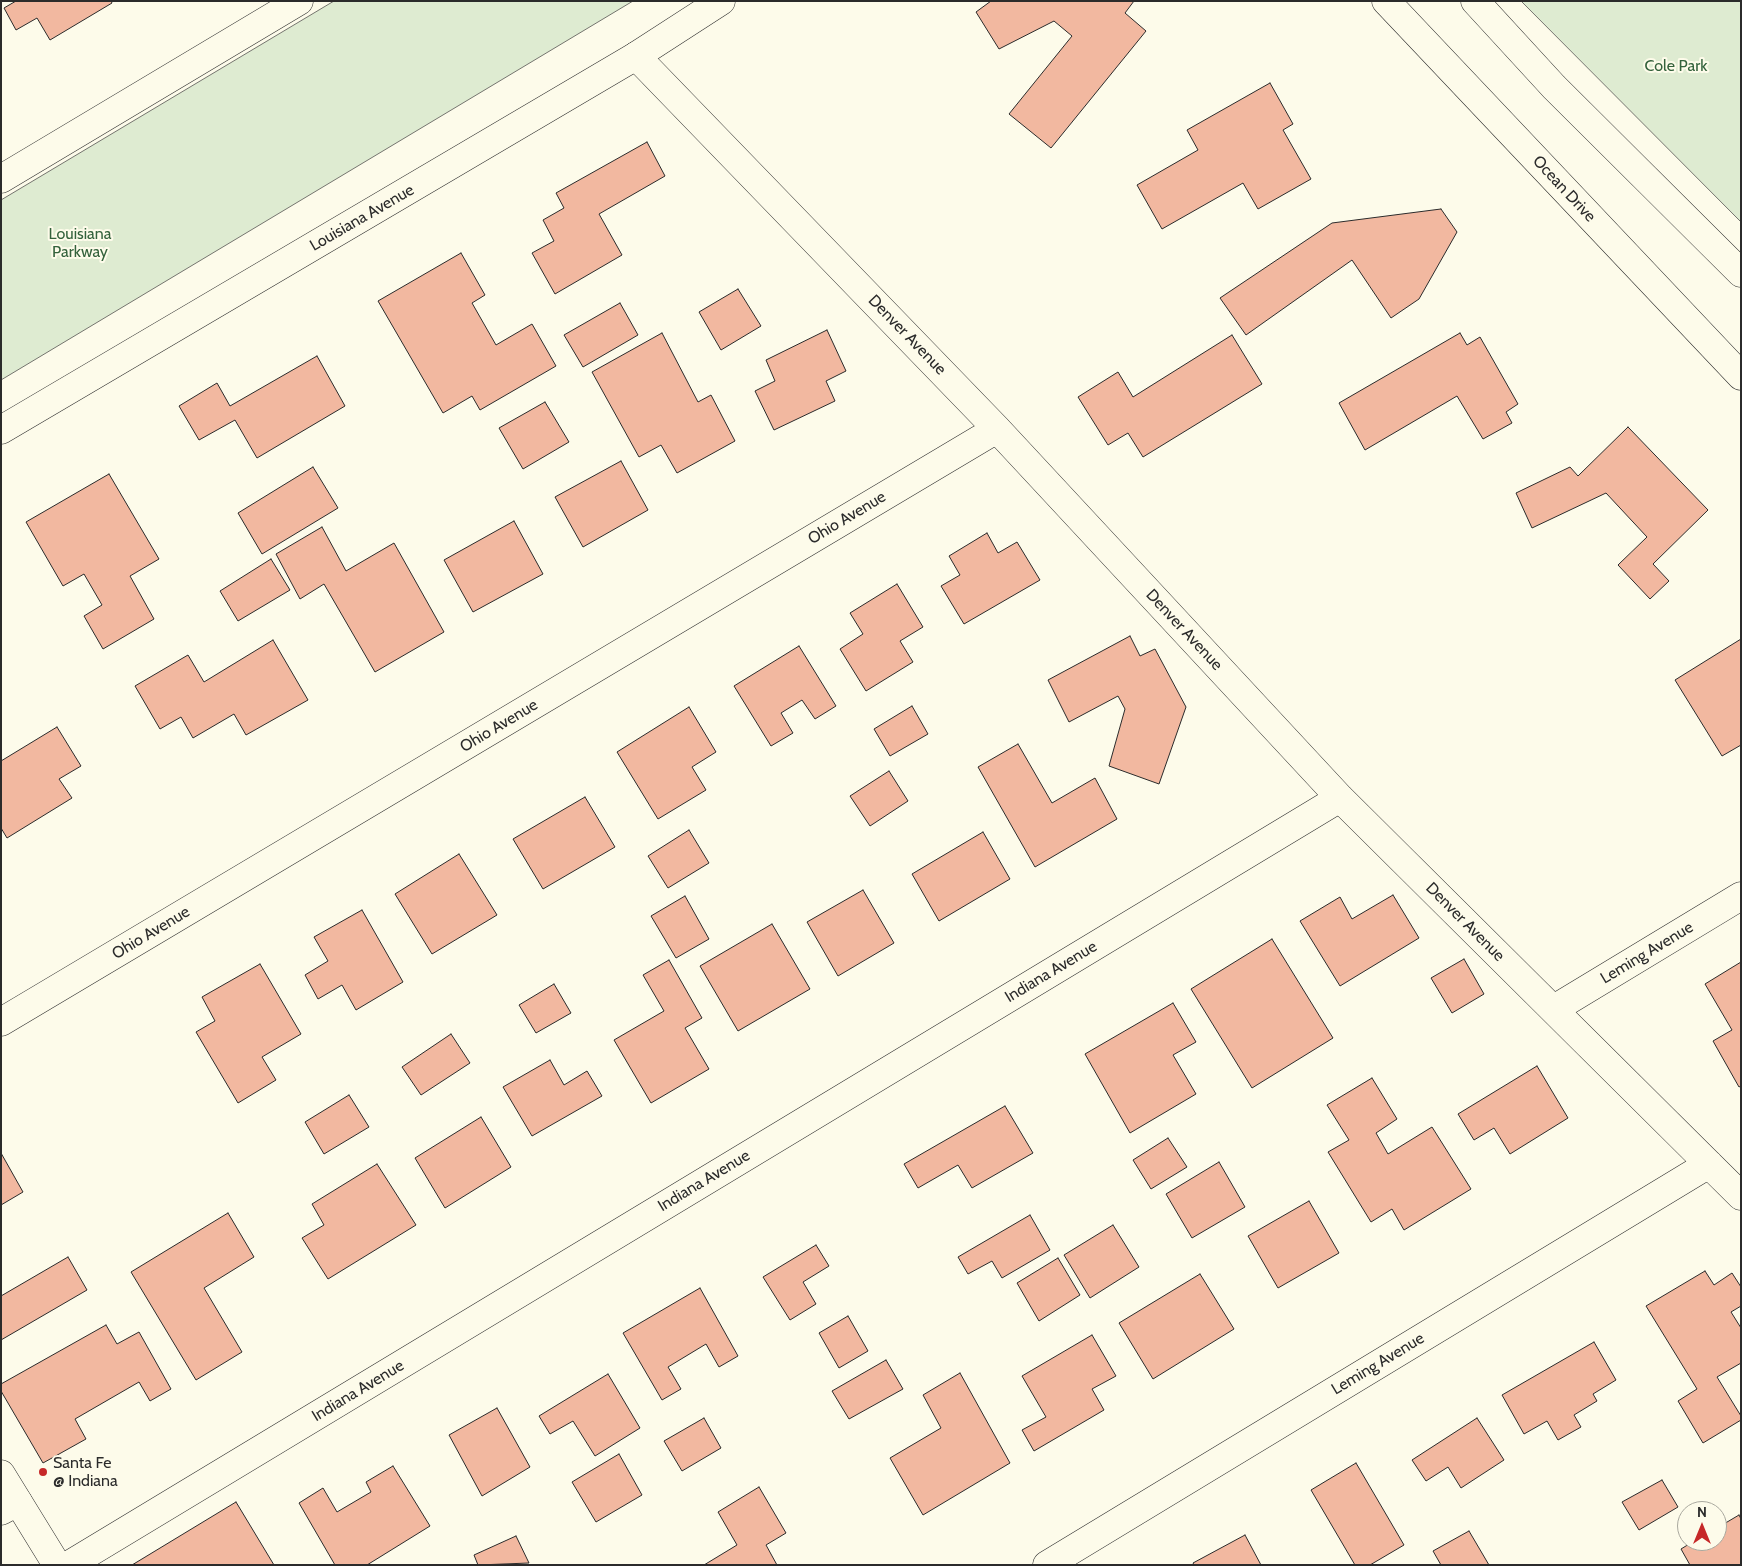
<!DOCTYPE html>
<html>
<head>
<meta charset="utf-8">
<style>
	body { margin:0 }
	#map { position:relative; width:1742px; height:1566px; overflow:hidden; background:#fdfbea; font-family:Cabin,sans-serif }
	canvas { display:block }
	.frame { position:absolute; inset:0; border:2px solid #2b2b2b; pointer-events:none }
	.north { position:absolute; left:1677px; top:1501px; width:50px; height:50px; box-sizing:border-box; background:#fdfbea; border:1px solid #a9a89e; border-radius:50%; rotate:0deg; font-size:14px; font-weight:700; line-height:20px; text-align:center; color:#2b2b2b }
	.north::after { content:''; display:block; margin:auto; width:18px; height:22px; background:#c62828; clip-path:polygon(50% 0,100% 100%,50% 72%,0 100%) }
</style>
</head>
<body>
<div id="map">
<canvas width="1742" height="1566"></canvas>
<div class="frame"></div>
<div class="north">N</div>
</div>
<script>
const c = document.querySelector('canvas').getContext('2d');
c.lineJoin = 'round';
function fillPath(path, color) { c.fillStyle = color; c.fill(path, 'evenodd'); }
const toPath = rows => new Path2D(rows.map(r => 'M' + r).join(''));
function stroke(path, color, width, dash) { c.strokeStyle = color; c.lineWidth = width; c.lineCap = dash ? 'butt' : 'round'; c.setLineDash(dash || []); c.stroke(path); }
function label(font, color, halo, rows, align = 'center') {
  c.font = font + ' Cabin,sans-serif'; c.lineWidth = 4; c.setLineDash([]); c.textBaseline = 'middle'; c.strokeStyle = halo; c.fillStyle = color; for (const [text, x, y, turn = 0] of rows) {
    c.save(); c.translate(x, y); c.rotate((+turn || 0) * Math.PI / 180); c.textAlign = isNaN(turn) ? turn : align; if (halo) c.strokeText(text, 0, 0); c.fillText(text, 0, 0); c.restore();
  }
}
const green = toPath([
	[334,1,633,1,1,380,1,200,334,1],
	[1521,1,1741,1,1741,222,1521,1]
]);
fillPath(green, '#deebd1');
stroke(green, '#74746e', 1);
const building = toPath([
	[16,1,111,1,112,3,50,40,37,18,16,30,4,8,16,1],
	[991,1,1134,1,1125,13,1146,31,1051,148,1009,114,1072,36,1054,21,999,49,976,12,991,1],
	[1270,83,1293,124,1283,130,1311,179,1258,209,1243,183,1162,229,1137,185,1198,150,1187,130,1270,83],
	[647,142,665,176,599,214,622,255,555,294,532,253,554,241,543,220,564,208,556,193,647,142],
	[1441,209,1457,232,1419,299,1391,318,1352,260,1246,335,1220,298,1332,223,1441,209],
	[461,253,485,295,472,303,496,345,532,324,556,366,480,410,472,396,443,413,378,301,461,253],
	[738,289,761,326,721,350,699,312,738,289],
	[620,303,638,335,583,367,564,335,620,303],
	[827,330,846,371,826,381,835,401,774,430,755,391,775,381,766,360,827,330],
	[662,333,698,402,711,395,735,441,677,473,661,445,639,457,592,372,662,333],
	[1460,333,1467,345,1480,337,1518,404,1506,412,1512,423,1483,439,1457,396,1365,450,1339,403,1460,333],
	[1232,335,1262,384,1143,457,1128,433,1108,445,1078,397,1118,372,1133,397,1232,335],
	[317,356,345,406,257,458,235,420,199,440,179,406,217,383,230,406,317,356],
	[545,402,569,442,523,469,499,428,545,402],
	[1628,427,1708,510,1653,564,1669,581,1650,599,1618,565,1647,537,1606,493,1532,528,1516,493,1570,467,1578,476,1628,427],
	[621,461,648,510,583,547,555,497,621,461],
	[313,467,338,508,262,554,238,513,313,467],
	[109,474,159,559,130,576,154,619,103,649,84,616,102,605,84,574,63,586,26,522,109,474],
	[514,521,543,574,473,612,444,560,514,521],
	[322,527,346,571,394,543,444,632,375,672,324,584,300,599,276,554,322,527],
	[987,533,998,553,1017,542,1040,580,964,624,941,586,960,575,949,556,987,533],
	[271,559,290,590,238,621,220,591,271,559],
	[897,584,923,627,900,641,913,662,866,691,840,649,863,634,850,613,897,584],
	[1130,636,1140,656,1155,649,1186,707,1159,784,1109,766,1125,709,1118,696,1069,722,1048,680,1130,636],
	[1741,639,1741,745,1722,756,1675,680,1741,639],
	[273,640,308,700,246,735,234,714,193,738,181,717,160,729,135,686,188,655,204,682,273,640],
	[799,646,836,706,815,719,802,700,781,713,793,733,771,746,734,686,799,646],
	[912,706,928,734,890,756,874,729,912,706],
	[689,707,716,752,692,767,706,790,658,819,617,752,689,707],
	[57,727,81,766,59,779,72,798,7,838,1,828,1,761,57,727],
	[1018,744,1052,803,1095,778,1117,819,1035,867,978,767,1018,744],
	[889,771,908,801,870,826,850,796,889,771],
	[585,797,615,847,543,889,513,839,585,797],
	[689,830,709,863,668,888,648,856,689,830],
	[983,832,1010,879,939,921,912,874,983,832],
	[459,854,497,915,432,954,395,894,459,854],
	[863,890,894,943,838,976,807,922,863,890],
	[1393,895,1419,938,1340,986,1300,921,1340,897,1352,919,1393,895],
	[685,896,709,939,676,958,651,916,685,896],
	[362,910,403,982,356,1010,342,985,318,999,305,975,328,961,314,937,362,910],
	[772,924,810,989,738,1031,700,966,772,924],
	[1272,939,1333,1038,1252,1088,1191,989,1272,939],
	[1464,959,1484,994,1452,1013,1431,978,1464,959],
	[669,960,702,1018,685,1028,709,1069,651,1103,614,1040,664,1011,643,975,669,960],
	[1741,962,1741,1086,1739,1087,1713,1041,1732,1030,1705,984,1741,962],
	[260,964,301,1034,262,1057,276,1080,238,1103,196,1032,215,1021,202,997,260,964],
	[554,984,571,1013,536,1033,519,1005,554,984],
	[1173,1003,1196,1042,1173,1055,1196,1094,1130,1133,1085,1054,1173,1003],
	[451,1034,470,1063,421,1095,402,1067,451,1034],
	[550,1060,564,1085,587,1071,602,1096,532,1136,503,1087,550,1060],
	[1537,1066,1568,1118,1510,1154,1494,1128,1474,1140,1458,1114,1537,1066],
	[1372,1078,1397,1119,1376,1133,1388,1154,1432,1127,1471,1189,1404,1230,1392,1209,1371,1222,1328,1152,1349,1140,1327,1105,1372,1078],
	[349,1095,369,1127,324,1154,305,1122,349,1095],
	[1005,1106,1033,1153,972,1188,958,1165,918,1188,904,1164,1005,1106],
	[481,1117,511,1167,445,1208,415,1158,481,1117],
	[1168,1138,1187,1167,1151,1189,1133,1160,1168,1138],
	[1,1153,23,1192,1,1205,1,1153],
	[1219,1162,1245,1207,1192,1238,1166,1194,1219,1162],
	[377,1164,416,1225,328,1279,302,1238,324,1225,312,1204,377,1164],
	[1309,1201,1339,1253,1278,1288,1248,1236,1309,1201],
	[228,1213,254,1257,204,1288,242,1352,196,1380,131,1272,228,1213],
	[1030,1215,1050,1250,1002,1278,992,1261,968,1274,958,1257,1030,1215],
	[1113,1225,1139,1267,1090,1298,1064,1255,1113,1225],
	[816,1245,829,1266,803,1282,816,1304,790,1320,763,1277,816,1245],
	[68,1257,87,1290,1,1340,1,1296,68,1257],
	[1058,1258,1080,1295,1039,1321,1017,1283,1058,1258],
	[1705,1271,1714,1285,1732,1273,1741,1287,1741,1306,1731,1312,1741,1328,1741,1363,1717,1377,1741,1416,1741,1420,1703,1443,1678,1401,1697,1389,1646,1306,1705,1271],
	[1200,1274,1234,1329,1153,1379,1119,1323,1200,1274],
	[700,1288,738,1356,719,1367,706,1344,668,1367,681,1389,662,1400,623,1333,700,1288],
	[848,1316,868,1351,839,1368,819,1333,848,1316],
	[106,1325,117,1344,139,1332,171,1389,150,1401,139,1382,75,1419,86,1439,43,1463,1,1391,1,1384,106,1325],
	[1092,1335,1116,1376,1092,1389,1104,1410,1034,1451,1022,1430,1046,1417,1022,1376,1092,1335],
	[1594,1342,1616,1380,1593,1394,1597,1401,1574,1415,1581,1427,1558,1440,1547,1421,1524,1434,1502,1395,1594,1342],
	[886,1360,903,1389,849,1419,832,1391,886,1360],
	[960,1373,1010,1463,923,1515,890,1458,941,1428,923,1395,960,1373],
	[608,1374,640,1428,595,1456,573,1421,550,1434,539,1416,608,1374],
	[497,1408,530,1467,482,1496,449,1435,497,1408],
	[704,1418,721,1448,682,1471,664,1441,704,1418],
	[1477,1418,1504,1460,1461,1488,1448,1467,1426,1481,1412,1460,1477,1418],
	[619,1454,642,1495,596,1522,572,1482,619,1454],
	[1356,1463,1404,1545,1370,1565,1355,1565,1311,1490,1356,1463],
	[393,1466,430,1526,367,1565,335,1565,299,1503,323,1488,337,1512,371,1492,366,1482,393,1466],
	[1662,1480,1678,1507,1639,1530,1622,1502,1662,1480],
	[759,1487,786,1533,766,1545,777,1565,704,1565,737,1545,718,1512,759,1487],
	[236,1502,274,1565,132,1565,236,1502],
	[1739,1515,1741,1519,1741,1565,1690,1565,1681,1549,1694,1541,1717,1541,1717,1528,1739,1515],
	[1469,1531,1489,1565,1441,1565,1433,1551,1469,1531],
	[1245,1535,1261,1565,1194,1565,1193,1563,1245,1535],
	[516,1536,529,1563,478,1565,474,1555,516,1536]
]);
fillPath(building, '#f2b8a0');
stroke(building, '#2b2b2b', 1);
const minor = toPath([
	[636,56,997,429,1340,798,1741,1196],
	[1554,1009,1741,896],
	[1,1022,997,429],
	[1,1511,18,1502],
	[69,1565,1340,798],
	[1047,1565,1709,1164]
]);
const major = toPath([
	[1386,1,1741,376],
	[1475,1,1554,87,1741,273],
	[1,179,299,1],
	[1,430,636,56,721,1],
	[1,1474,57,1565]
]);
stroke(minor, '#2b2b2b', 29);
stroke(major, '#2b2b2b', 29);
stroke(minor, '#fdfbea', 28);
stroke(major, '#fdfbea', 28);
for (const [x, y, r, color] of [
	[43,1472,5,"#c62828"]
]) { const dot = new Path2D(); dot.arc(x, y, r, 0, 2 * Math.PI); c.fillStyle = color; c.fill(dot); stroke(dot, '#fdfbea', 2); }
label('16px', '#34623c', '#fdfbea', [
	["Cole Park",1676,66],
	["Louisiana",80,234],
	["Parkway",80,252]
]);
label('16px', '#2b2b2b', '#fdfbea', [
	["Ocean Drive",1564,189,47],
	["Louisiana Avenue",362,218,-30],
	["Denver Avenue",907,335,46],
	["Ohio Avenue",847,518,-31],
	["Denver Avenue",1184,630,47],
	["Ohio Avenue",499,726,-31],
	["Denver Avenue",1465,922,45],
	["Ohio Avenue",151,933,-31],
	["Leming Avenue",1647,953,-31],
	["Indiana Avenue",1051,972,-31],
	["Indiana Avenue",704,1181,-31],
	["Leming Avenue",1378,1364,-31],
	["Indiana Avenue",358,1391,-31]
]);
label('16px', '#2b2b2b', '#fdfbea', [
	["Santa Fe",53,1463],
	["@ Indiana",53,1481]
], 'left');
</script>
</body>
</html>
